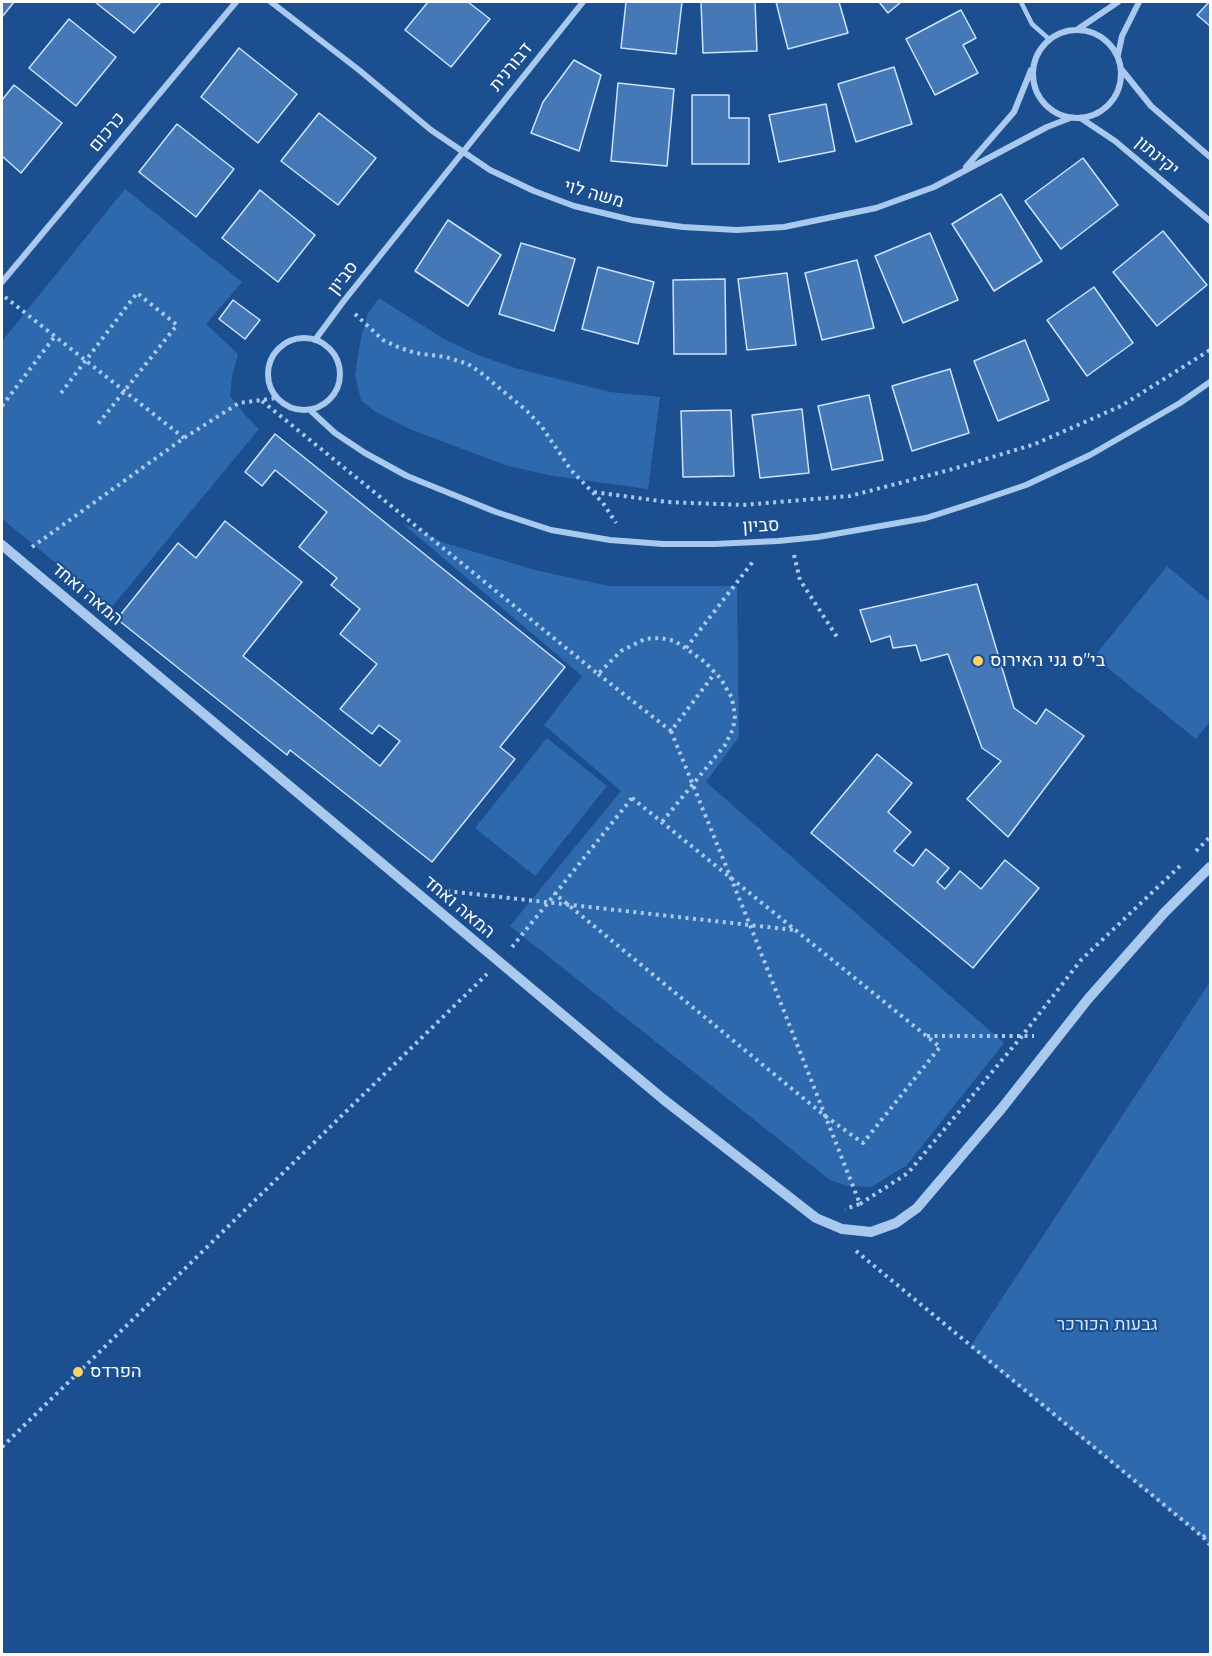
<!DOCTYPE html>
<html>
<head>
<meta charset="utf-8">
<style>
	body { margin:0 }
	#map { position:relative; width:1212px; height:1656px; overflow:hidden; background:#1b4f8f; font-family:Quicksand,sans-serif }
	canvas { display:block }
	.frame { position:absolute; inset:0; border:3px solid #fff; pointer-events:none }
</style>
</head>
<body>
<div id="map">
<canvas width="1212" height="1656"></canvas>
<div class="frame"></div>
</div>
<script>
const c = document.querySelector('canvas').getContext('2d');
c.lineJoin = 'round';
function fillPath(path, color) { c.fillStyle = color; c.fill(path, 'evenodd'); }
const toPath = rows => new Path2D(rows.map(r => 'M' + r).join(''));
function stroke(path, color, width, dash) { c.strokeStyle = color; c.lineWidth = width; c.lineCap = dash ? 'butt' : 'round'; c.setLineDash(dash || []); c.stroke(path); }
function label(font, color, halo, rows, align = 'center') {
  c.font = font + ' Quicksand,Heebo,sans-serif'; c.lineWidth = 4.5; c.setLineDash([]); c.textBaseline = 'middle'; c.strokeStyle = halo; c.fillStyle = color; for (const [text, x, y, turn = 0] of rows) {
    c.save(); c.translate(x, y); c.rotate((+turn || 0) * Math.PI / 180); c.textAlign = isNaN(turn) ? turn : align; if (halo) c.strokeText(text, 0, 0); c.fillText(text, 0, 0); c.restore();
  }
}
fillPath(toPath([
	[125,189,242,282,206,324,238,354,232,376,230,396,245,415,259,429,111,608,2,519,2,341],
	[379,298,444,339,478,355,515,368,610,392,660,397,648,489,553,476,508,466,412,430,374,411,361,400,355,375,361,338,368,313],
	[402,523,445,543,535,570,609,586,737,586,739,737,706,782,1004,1043,906,1166,871,1187,847,1186,830,1180,510,926,621,791,544,725,582,676],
	[1167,566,1210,602,1210,721,1196,739,1094,657],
	[547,738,607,786,535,876,475,828],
	[1210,982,1210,1544,970,1347]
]), '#2e69ad');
const building = toPath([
	[2,2,14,2,2,17,2,2],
	[95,2,161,2,134,33,95,2],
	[428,2,468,2,490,19,451,67,405,30,428,2],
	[626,2,682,2,676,54,621,48,626,2],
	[701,2,755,2,757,51,703,53,701,2],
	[776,2,839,2,848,33,788,49,776,2],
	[879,2,901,2,888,13,879,2],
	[1209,2,1210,2,1210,26,1197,15,1209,2],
	[961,10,976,38,963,45,978,73,935,95,906,39,961,10],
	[69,19,116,57,76,106,29,68,69,19],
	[239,48,297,94,258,143,201,97,239,48],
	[574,60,601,75,579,151,531,133,543,102,574,60],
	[894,67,912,124,856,142,838,84,894,67],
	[618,83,674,89,667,166,611,161,618,83],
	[14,85,62,123,21,173,2,156,2,100,14,85],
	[692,95,729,95,729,118,749,118,749,164,692,164,692,95],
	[826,104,835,151,779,162,769,115,826,104],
	[319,113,376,158,338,205,281,161,319,113],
	[177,124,234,169,196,217,139,172,177,124],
	[1083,158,1118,205,1061,249,1025,201,1083,158],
	[260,190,315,235,278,282,222,238,260,190],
	[1001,194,1042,261,994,291,952,224,1001,194],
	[448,220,501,255,468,306,415,271,448,220],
	[1163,231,1207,285,1157,326,1113,272,1163,231],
	[930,233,958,300,903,323,875,256,930,233],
	[521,243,575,259,554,331,499,314,521,243],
	[857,260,874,328,822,340,805,273,857,260],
	[598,267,654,282,638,344,582,329,598,267],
	[787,273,796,345,747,350,738,279,787,273],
	[725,279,726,354,674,354,673,280,725,279],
	[1094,287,1133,343,1087,376,1047,320,1094,287],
	[233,300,260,320,245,339,219,319,233,300],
	[1025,340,1049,400,998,421,974,361,1025,340],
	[950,369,969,433,912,451,892,386,950,369],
	[869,395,883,460,832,470,818,406,869,395],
	[802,409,809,473,760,478,752,415,802,409],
	[731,410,734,476,683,477,681,411,731,410],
	[275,434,565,667,500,747,515,759,432,862,290,750,287,755,117,619,178,543,196,558,225,521,302,582,243,656,380,766,400,741,379,725,372,734,340,709,377,664,340,634,360,609,331,585,337,578,299,547,327,512,275,470,262,486,245,472,275,434],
	[977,584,1014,708,1036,724,1046,709,1084,736,1008,837,967,799,1001,761,982,748,948,654,921,661,916,645,893,648,890,636,871,642,860,610,977,584],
	[877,754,912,783,888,812,911,832,894,851,913,866,926,849,949,868,937,882,945,889,960,871,981,889,1005,860,1039,888,973,968,811,833,877,754]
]);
fillPath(building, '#4478b7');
stroke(building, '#cfe3fa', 1.5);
stroke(toPath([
	[5,297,184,438],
	[355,314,383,340,398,347,415,353,446,357,468,364,480,372,527,411,542,427,571,470,603,503,616,523],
	[61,393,137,293,177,325,98,424],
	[262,401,598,674,621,651,645,639,660,638,675,641,705,662,721,679,732,698,735,716,733,729,725,745,662,822],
	[2,406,55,336],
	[594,492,667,502,743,505,850,496,953,469,1035,444,1121,406,1210,350],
	[32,547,184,438,239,403,277,398],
	[794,555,800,580,839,640],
	[686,648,755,559],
	[598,674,671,731,715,673],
	[671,731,750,925,860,1204,845,1209],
	[632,798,940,1047,863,1143,825,1116,555,894,632,798],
	[1196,851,1210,837],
	[447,891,794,930],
	[512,947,555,894],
	[927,1036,1034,1036],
	[860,1204,908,1173,1022,1036,1081,960,1180,866],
	[856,1251,1203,1537,1210,1545],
	[2,1447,487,974],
	[1203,1537,1210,1533]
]), '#a9c9ee', 4, [3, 4.5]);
stroke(toPath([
	[1021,2,1032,24,1049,39]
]), '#a9c9ee', 4.5);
stroke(toPath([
	[271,2,359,70,431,130,490,170,534,191,574,206,632,220,683,227,737,230,784,227,876,208,934,187,1047,127,1070,118],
	[1078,29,1118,2],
	'1033 74a44 44 0 1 1 88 0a44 44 0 1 1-88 0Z',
	[1118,55,1122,36,1139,2],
	[1122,70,1151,106,1210,157],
	[1082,119,1115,141,1210,221],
	[966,167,1014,112,1031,70],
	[2,282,236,2],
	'268 374a36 36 0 1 1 72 0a36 36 0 1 1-72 0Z',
	[315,340,343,302,583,2],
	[310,410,335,433,365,453,407,476,496,512,551,530,610,540,663,544,714,544,778,541,818,537,926,518,976,502,1026,485,1090,455,1180,403,1210,382]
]), '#a9c9ee', 6);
stroke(toPath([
	[2,545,663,1099,816,1218,842,1229,871,1232,896,1223,917,1208,1002,1108,1088,999,1164,913,1210,867]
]), '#a9c9ee', 10);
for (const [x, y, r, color] of [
	[978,661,6,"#ffd166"],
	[78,1372,6,"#ffd166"]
]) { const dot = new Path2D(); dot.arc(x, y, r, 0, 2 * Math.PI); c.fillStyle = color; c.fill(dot); stroke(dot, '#1b4f8f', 2); }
label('18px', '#fff', '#1b4f8f', [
	["דבורנית",511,67,-51],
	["כרכום",107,132,-50],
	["יקינתון",1157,156,40],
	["משה לוי",594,194,16],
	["סביון",343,278,-52],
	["סביון",761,526,-3],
	["המאה ואחד",87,594,40],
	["המאה ואחד",459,907,40]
]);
label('18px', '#fff', '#1b4f8f', [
	["בי\"ס גני האירוס",990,661],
	["הפרדס",90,1372]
], 'left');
label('18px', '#cfe3fa', '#1b4f8f', [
	["גבעות הכורכר",1107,1325]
]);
</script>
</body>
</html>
